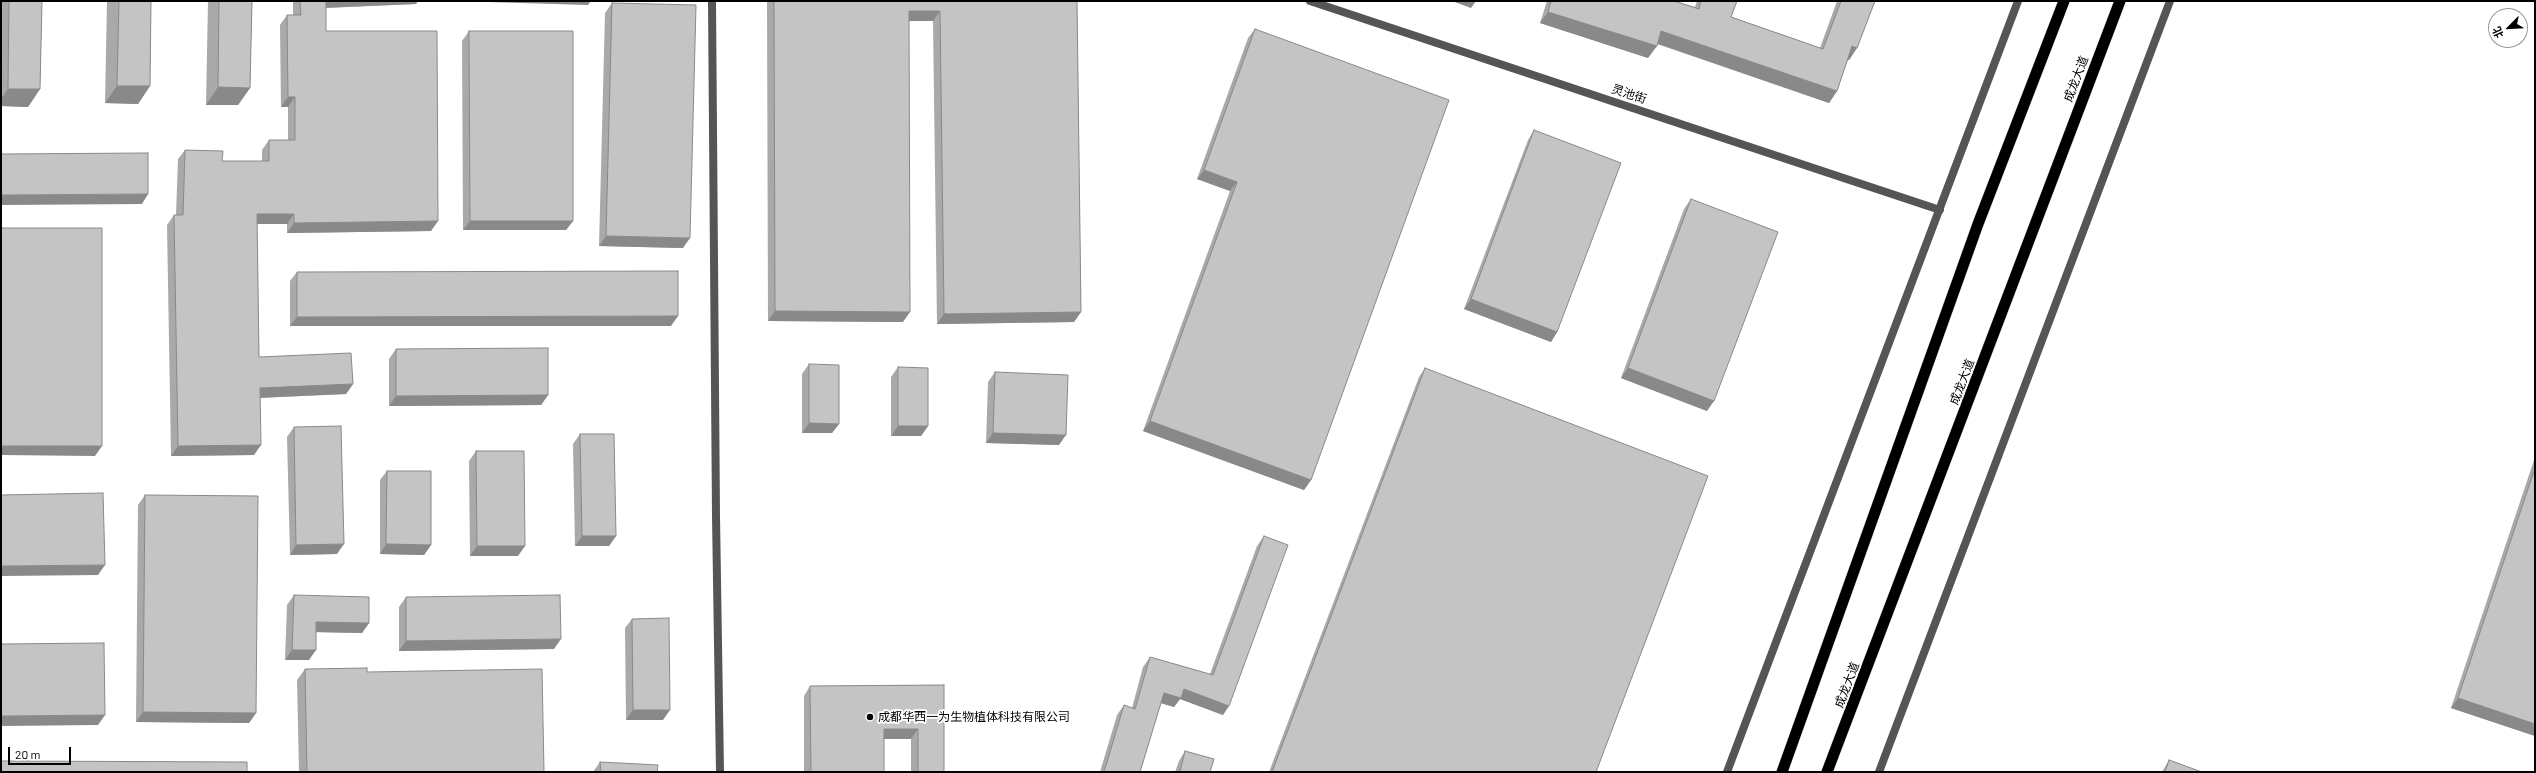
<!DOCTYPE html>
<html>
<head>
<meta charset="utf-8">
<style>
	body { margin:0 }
	#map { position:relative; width:2536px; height:773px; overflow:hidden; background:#fff; font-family:Barlow,"Noto Sans SC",sans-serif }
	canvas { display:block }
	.frame { position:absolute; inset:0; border:2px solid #000; pointer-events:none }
	.north { position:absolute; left:2488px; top:8px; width:40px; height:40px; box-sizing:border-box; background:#fff; border:1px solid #999; border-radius:50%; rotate:246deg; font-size:11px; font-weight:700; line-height:16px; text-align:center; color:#000 }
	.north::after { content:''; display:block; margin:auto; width:14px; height:18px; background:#000; clip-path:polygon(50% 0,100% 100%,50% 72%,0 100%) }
	.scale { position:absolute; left:8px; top:747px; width:63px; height:18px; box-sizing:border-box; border:2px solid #000; border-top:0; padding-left:5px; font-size:12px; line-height:14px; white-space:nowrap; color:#000; -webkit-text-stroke:3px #fff; paint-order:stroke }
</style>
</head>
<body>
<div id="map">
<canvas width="2536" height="773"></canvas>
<div class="frame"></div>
<div class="north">北</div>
<div class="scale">20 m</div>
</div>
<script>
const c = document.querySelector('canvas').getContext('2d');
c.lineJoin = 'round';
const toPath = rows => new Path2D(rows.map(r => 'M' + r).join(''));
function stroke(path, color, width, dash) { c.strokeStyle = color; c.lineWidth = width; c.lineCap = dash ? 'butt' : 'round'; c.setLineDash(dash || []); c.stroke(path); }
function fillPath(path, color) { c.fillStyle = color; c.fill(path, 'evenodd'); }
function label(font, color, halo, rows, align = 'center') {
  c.font = font + ' Barlow,"Noto Sans SC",sans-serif'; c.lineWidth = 3.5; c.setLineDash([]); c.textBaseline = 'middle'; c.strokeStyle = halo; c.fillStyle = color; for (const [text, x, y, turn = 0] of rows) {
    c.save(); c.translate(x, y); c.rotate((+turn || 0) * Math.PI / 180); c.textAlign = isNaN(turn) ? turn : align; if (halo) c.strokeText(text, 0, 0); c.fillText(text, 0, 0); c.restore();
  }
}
const trunk = toPath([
	[1782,772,1978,224,2064,1],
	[1827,772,2120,1]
]);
stroke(trunk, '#dbdbdb', 12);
stroke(toPath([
	[1310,1,1940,210]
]), '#555', 8);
stroke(toPath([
	[712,1,716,516,720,772],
	[1727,772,2018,1],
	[1879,772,2170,1]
]), '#555', 8);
stroke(trunk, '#000', 11);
fillPath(toPath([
	[1,1,42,1,40,89,28,107,1,106],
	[107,1,151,1,150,86,138,104,105,103],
	[208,1,252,1,250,88,238,105,206,105],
	[293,1,418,1,416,4,326,8,326,31,431,231,287,233,287,224,257,224,259,357,353,384,346,394,260,398,254,455,171,456,167,225,174,215,176,215,178,159,185,150,222,161,262,161,262,150,269,140,288,140,288,107,281,107,280,25,287,15,293,15],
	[767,1,1077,1,1081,312,1074,322,937,324,933,21,909,21,903,322,768,321],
	[1547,1,1674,1,1695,7,1697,1,1737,1,1731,17,1820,48,1837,1,1875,1,1857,48,1849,60,1848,59,1837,91,1829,103,1657,44,1648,58,1540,23],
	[612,3,683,248,599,246,605,13],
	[1255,29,1311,480,1304,490,1143,431,1230,191,1197,179,1248,38],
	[469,31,573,221,566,230,463,230,462,41],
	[1534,130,1557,332,1551,342,1464,309,1528,140],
	[1691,199,1707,411,1621,378,1684,209],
	[297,272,671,326,290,326,290,281],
	[396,349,548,395,541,405,389,406,389,359],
	[809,364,839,424,832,433,802,433,802,374],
	[898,367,928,426,921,436,891,436,891,377],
	[1425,368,1596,772,1269,772,1419,377],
	[995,372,1059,445,986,443,988,382],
	[294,427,337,554,290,555,287,437],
	[580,434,616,536,609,546,575,546,573,444],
	[476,451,518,556,470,556,469,461],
	[2535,457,2535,736,2451,708],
	[387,471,431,545,424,555,380,554,380,480],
	[145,495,256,713,249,723,136,722,138,505],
	[1264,536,1223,715,1180,699,1174,707,1161,703,1140,772,1100,772,1117,715,1124,705,1132,708,1143,667,1150,657,1210,674,1257,546],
	[294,595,369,623,362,633,316,632,309,660,285,660,287,605],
	[406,597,554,649,399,651,399,607],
	[632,619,663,720,626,720,625,628],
	[305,669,367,672,544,772,299,772,297,680],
	[944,685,944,772,911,772,911,739,884,739,884,772,804,772,804,696,810,686],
	[1185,751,1210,772,1175,772,1179,761],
	[2169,760,2202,772,2162,772],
	[600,762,657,772,593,772]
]), '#a9a9a9');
fillPath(toPath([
	[324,1,418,1,416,4,319,8],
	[454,1,591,1,588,5],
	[1452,1,1476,1,1471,8],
	[909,11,940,11,933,21,902,21],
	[1548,12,1657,46,1648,58,1540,23],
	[1661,31,1837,91,1829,103,1653,42],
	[1852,46,1857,48,1849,60,1844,58],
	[117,86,150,86,138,104,105,103],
	[218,87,250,88,238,105,206,105],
	[8,89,40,89,28,107,1,106,1,99],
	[288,97,295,97,288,107,281,107],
	[1204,170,1237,182,1230,191,1197,179],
	[148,194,142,204,1,205,1,195],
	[257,214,294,214,287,224,250,224],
	[438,221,431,231,287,233,294,223],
	[470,221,573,221,566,230,463,230],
	[606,236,690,238,683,248,599,246],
	[1471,299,1557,332,1551,342,1464,309],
	[775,311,910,312,903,322,768,321],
	[1081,312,1074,322,937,324,944,314],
	[678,316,671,326,290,326,297,317],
	[1628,368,1714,401,1707,411,1621,378],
	[353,384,346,394,253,398,260,388],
	[548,395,541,405,389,406,396,396],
	[1150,421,1311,480,1304,490,1143,431],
	[809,423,839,424,832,433,802,433],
	[898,426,928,426,921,436,891,436],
	[993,433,1066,435,1059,445,986,443],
	[261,445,254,455,171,456,178,446],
	[1,446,102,446,95,456,1,455],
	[582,536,616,536,609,546,575,546],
	[344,544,337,554,290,555,296,545],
	[386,544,431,545,424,555,380,554],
	[477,546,525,546,518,556,470,556],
	[105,565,98,575,1,576,1,566],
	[316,622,369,623,362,633,310,632],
	[561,639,554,649,399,651,406,641],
	[292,650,316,650,309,660,285,660],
	[1184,689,1229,706,1223,715,1180,699,1174,707,1157,702,1164,693],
	[2458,698,2535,724,2535,736,2451,708],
	[633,710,670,710,663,720,626,720],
	[143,712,256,713,249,723,136,722],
	[105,715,98,725,1,726,1,716],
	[884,729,918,729,911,739,877,739]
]), '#898989');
const building = toPath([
	[9,1,42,1,40,89,8,89,9,1],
	[119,1,151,1,150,86,117,86,119,1],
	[219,1,252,1,250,88,218,87,219,1],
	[300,1,326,1,326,31,437,31,438,221,294,223,294,214,257,214,259,357,351,353,353,384,260,388,261,445,178,446,174,215,183,215,185,150,223,151,222,161,269,161,269,140,295,140,295,97,288,97,287,15,301,15,300,1],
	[774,1,1077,1,1081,312,944,314,940,11,909,11,910,312,775,311,774,1],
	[1551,1,1674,1,1699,9,1701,1,1737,1,1731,17,1823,49,1841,1,1875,1,1857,48,1852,46,1837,91,1661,31,1657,46,1548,12,1551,1],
	[612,3,696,5,690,238,606,236,612,3],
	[1255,29,1449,100,1311,480,1150,421,1237,182,1204,170,1255,29],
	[469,31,573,31,573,221,470,221,469,31],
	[1534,130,1621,163,1557,332,1471,299,1534,130],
	[148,153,148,194,1,195,1,154,148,153],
	[1691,199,1778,232,1714,401,1628,368,1691,199],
	[1,228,102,228,102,446,1,446,1,228],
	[678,271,678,316,297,317,297,272,678,271],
	[548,348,548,395,396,396,396,349,548,348],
	[809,364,839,365,839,424,809,423,809,364],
	[898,367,928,368,928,426,898,426,898,367],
	[1425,368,1708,476,1596,772,1272,772,1425,368],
	[995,372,1068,375,1066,435,993,433,995,372],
	[341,426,344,544,296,545,294,427,341,426],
	[580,434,614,434,616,536,582,536,580,434],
	[476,451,524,451,525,546,477,546,476,451],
	[2535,468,2535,724,2458,698,2535,468],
	[387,471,431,471,431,545,386,544,387,471],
	[103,493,105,565,1,566,1,495,103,493],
	[145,495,258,496,256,713,143,712,145,495],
	[1264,536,1288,545,1229,706,1184,689,1181,698,1164,693,1140,772,1104,772,1124,705,1135,709,1150,657,1213,675,1264,536],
	[294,595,369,597,369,623,316,622,316,650,292,650,294,595],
	[560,595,561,639,406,641,406,597,560,595],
	[669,618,670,710,633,710,632,619,669,618],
	[104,643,105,715,1,716,1,644,104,643],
	[367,668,367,672,542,669,544,772,307,772,305,669,367,668],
	[944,685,944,772,918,772,918,729,884,729,884,772,811,772,810,686,944,685],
	[1185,751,1214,759,1210,772,1180,772,1185,751],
	[2169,760,2202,772,2165,772,2169,760],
	[1,761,247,762,247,772,1,772,1,761],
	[600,762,658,765,657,772,601,772,600,762]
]);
fillPath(building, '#c4c4c4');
stroke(building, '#898989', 1);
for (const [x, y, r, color] of [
	[870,717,4,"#000"]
]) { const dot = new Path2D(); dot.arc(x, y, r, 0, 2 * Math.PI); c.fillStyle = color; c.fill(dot); stroke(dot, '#fff', 1.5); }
label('12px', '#000', '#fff', [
	["成龙大道",2076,79,-69],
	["灵池街",1629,94,18],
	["成龙大道",1962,382,-69],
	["成龙大道",1847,685,-69]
]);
label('12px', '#000', '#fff', [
	["成都华西一为生物植体科技有限公司",878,717]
], 'left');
</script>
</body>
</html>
